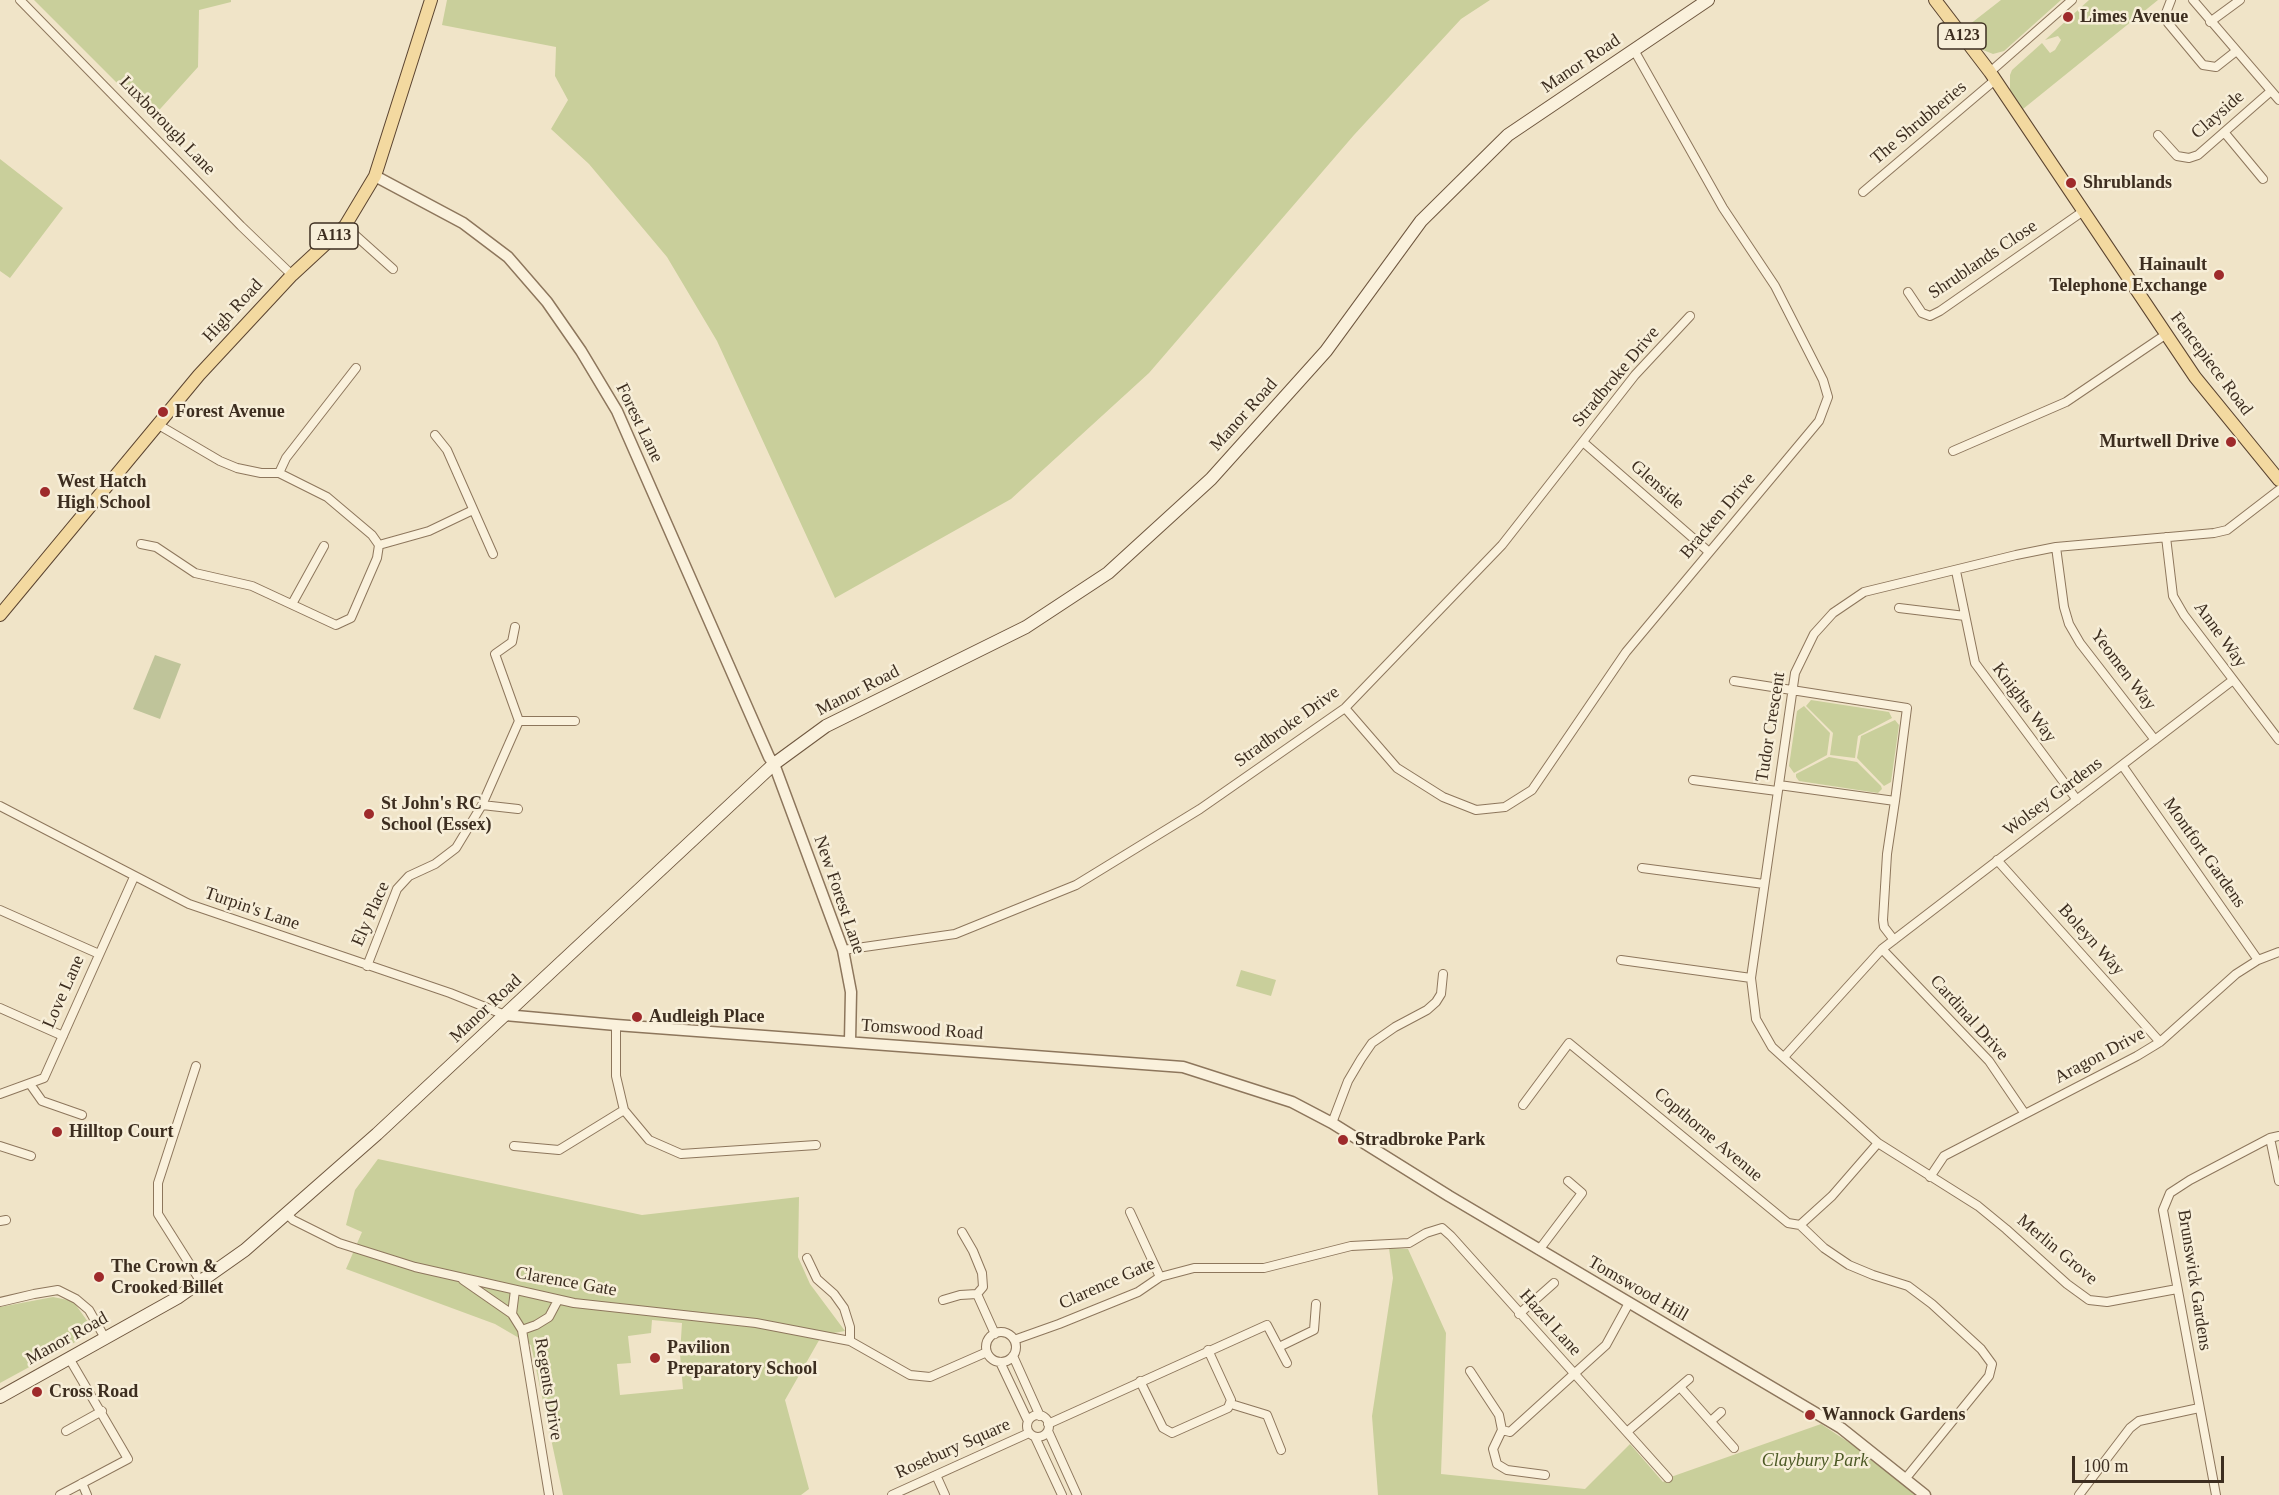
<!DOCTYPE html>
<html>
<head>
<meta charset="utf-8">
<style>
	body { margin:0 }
	#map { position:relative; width:2279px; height:1495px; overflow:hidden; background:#f0e4c8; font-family:"Times New Roman",serif }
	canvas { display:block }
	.scale { position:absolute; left:2072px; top:1456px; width:152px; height:27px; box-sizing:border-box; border:3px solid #3d2e20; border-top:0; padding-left:8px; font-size:18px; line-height:21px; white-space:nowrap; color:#3d2e20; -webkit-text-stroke:4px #f7eed8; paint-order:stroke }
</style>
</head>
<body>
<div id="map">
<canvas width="2279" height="1495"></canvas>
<div class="scale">100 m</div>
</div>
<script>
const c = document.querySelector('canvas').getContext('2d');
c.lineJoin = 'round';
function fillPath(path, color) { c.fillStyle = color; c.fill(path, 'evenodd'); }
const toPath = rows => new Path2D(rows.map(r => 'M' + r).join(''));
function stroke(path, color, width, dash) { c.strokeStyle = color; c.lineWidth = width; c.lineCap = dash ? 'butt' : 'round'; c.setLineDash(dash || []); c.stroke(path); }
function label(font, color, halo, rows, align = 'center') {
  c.font = font + ' "Times New Roman",serif'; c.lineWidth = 5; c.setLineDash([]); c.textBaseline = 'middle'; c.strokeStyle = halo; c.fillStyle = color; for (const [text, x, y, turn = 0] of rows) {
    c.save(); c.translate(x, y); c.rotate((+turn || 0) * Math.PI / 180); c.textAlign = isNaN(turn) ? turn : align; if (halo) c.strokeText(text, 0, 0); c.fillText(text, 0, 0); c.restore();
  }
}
fillPath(toPath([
	[34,0,231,0,231,2,199,10,198,67,152,118],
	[447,0,1490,0,1461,19,1354,135,1149,373,1011,499,835,598,717,341,667,257,589,164,551,129,568,100,555,76,556,47,442,25],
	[2001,0,2061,0,2004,51,1993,54,1983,50,1965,28],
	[2089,0,2158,0,2023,109,2010,90,2010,75,2012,70,2042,43,2050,53,2055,50,2061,40,2058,36,2045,40],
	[0,159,63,208,10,278,0,271],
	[1811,700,1889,712,1892,718,1858,736,1855,758,1830,755,1833,733,1806,706],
	[1804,706,1830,733,1827,755,1794,773,1789,766,1797,711],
	[1895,720,1899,725,1891,782,1884,786,1857,758,1861,736],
	[1829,757,1857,762,1881,786,1882,789,1878,793,1799,781,1796,777,1796,774],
	[1241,970,1276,980,1271,996,1236,986],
	[378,1159,642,1215,799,1197,798,1257,810,1284,845,1331,822,1335,785,1400,809,1489,801,1495,563,1495,531,1345,495,1324,346,1269,362,1232,346,1225,355,1190],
	[652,1320,682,1323,680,1354,683,1389,620,1395,617,1364,631,1363,628,1336,651,1333],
	[1389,1248,1408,1249,1446,1333,1441,1474,1585,1489,1630,1444,1663,1482,1668,1478,1821,1424,1892,1471,1918,1495,1378,1495,1372,1416,1393,1278],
	[53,1297,73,1301,88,1322,90,1334,0,1383,0,1307]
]), '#c9cf9b');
fillPath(toPath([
	[155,655,181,664,160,719,133,709]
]), '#bfc49a');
const minor = toPath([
	[20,0,241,226,292,275],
	[2171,0,2166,13,2168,23,2203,65,2216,67,2235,52],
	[2193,0,2279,100],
	[2210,22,2240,0],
	[1990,72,2072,0],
	[2224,132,2263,179],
	[2158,135,2177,156,2189,158,2198,155,2271,91],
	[1863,192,1995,80],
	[345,226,393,269],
	[1908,292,1922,313,1930,316,1940,311,2082,212],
	[157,424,220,461,237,468,261,473,279,473,286,458,356,368],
	[435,435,447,450,493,554],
	[1583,442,1709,552],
	[1953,451,2066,402,2165,335],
	[279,473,327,497,372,535,379,545],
	[2166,537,2173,596,2184,615,2279,740],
	[141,544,156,547,195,573,252,586,336,625,351,618,377,558,379,545],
	[379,545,429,531,473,510],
	[2056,547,2064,607,2069,624,2080,643,2155,740],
	[1956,571,1975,663,2077,800],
	[292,604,324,546],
	[1899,608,1965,616],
	[1734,681,1907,708,1895,801,1779,785],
	[1345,708,1397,768,1443,797,1476,810,1505,807,1532,790,1626,652,1819,421,1828,397,1823,380,1775,286,1723,208,1634,50],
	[519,721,575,721],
	[2122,765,2258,960],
	[1693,780,1777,791],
	[482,805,518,809],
	[0,806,189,904,450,993,505,1015],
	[1997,860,2160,1042],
	[1642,868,1764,884],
	[0,910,99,954],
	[1894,940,1884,927,1883,920,1887,854,1895,801],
	[1882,949,1989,1061,2025,1114],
	[843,950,955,934,1076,885,1200,809,1345,708,1502,545,1635,375,1690,316],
	[1621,960,1751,978],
	[367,966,397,889,409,876,435,864,456,848,482,805,519,721,495,654,512,642,515,627],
	[0,1008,63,1036],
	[616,1025,616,1076,624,1110,649,1140,681,1154,816,1145],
	[1784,1057,1882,949,2233,680],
	[196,1066,158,1183,158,1214,201,1282],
	[30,1084,42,1101,82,1115],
	[0,1094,44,1078,134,877],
	[1523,1105,1569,1043,1788,1223,1800,1225,1832,1196,1878,1143],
	[1332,1123,1348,1081,1361,1059,1372,1043,1395,1027,1427,1010,1436,1002,1441,994,1443,974],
	[2270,1138,2279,1181],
	[0,1146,31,1156],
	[514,1146,559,1150,624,1110],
	[1930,1177,1944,1156,2137,1056,2160,1042,2236,974,2258,960,2279,952],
	[1130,1212,1160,1277],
	[288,1215,293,1220,339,1243,415,1267,574,1303,756,1323,850,1341,910,1375,930,1377,987,1352],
	[0,1221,6,1220],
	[1800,1225,1824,1248,1849,1265,1873,1275,1908,1286,1932,1304,1981,1349,1992,1364,1989,1376,1906,1478],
	[1539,1250,1582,1193,1568,1181],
	[807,1258,817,1279,834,1294,844,1308,850,1327,850,1341],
	[463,1280,512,1314],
	[2177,1289,2107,1302,2089,1300,2067,1284,2006,1229,1978,1206,1878,1143,1772,1047,1756,1019,1751,978,1795,673,1814,634,1833,613,1864,592,2016,555,2056,547,2214,533,2227,530,2279,490],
	[515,1290,512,1314,522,1330,549,1495],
	[977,1294,995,1334],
	[943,1300,960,1295,977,1294,983,1287,982,1273,973,1251,962,1232],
	[0,1302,34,1294,58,1290,76,1299,89,1310,105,1338],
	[1519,1314,1554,1283],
	[522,1330,536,1325,549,1317,558,1300],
	'986 1347a15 15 0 1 1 30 0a15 15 0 1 1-30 0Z',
	[1014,1340,1059,1324,1138,1292,1160,1277,1194,1268,1264,1268,1351,1246,1409,1243,1426,1233,1442,1228,1451,1236,1668,1478],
	[1279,1347,1314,1330,1316,1304],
	[1013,1356,1040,1416],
	[1000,1362,1028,1421],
	[1470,1371,1499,1415,1502,1430,1510,1432,1606,1345,1629,1303],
	[1140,1381,1163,1428,1172,1433,1228,1408,1231,1400,1208,1350],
	[1680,1387,1734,1448],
	[1231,1404,1267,1415,1281,1450],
	'1027 1426a11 11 0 1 1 22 0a11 11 0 1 1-22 0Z',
	[1711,1421,1721,1412],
	[1048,1424,1267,1325,1287,1363],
	[1502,1430,1493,1449,1497,1464,1507,1470,1545,1475],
	[66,1431,102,1411],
	[1048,1431,1077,1495],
	[1628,1431,1689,1379],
	[1035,1437,1062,1495],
	[936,1475,945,1495],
	[82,1483,87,1495],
	[60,1495,128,1459,69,1358],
	[892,1495,1029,1433],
	[2079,1495,2130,1428,2139,1421,2199,1408],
	[2216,1495,2163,1210,2170,1193,2190,1180,2270,1138,2279,1136]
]);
const tertiary = toPath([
	[375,176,463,223,508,257,547,302,581,351,617,411,769,757,774,764,843,950,851,992,850,1041],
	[505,1015,616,1025,1183,1067,1292,1102,1332,1123,1449,1196,1841,1428,1925,1495]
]);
const secondary = toPath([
	[0,1397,177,1298,245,1250,377,1134,774,764,826,726,1026,627,1108,573,1211,479,1326,351,1421,221,1508,135,1708,0]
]);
const primary = toPath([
	[1935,0,1990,72,2195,377,2279,480],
	[0,615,199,375,292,275,345,226,375,176,431,0]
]);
stroke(minor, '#8d765c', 10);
stroke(tertiary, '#8d765c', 13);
stroke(secondary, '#6f573f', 14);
stroke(primary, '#5b4430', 14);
stroke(minor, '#faf1dc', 8);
stroke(tertiary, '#faf1dc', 10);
stroke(secondary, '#faf1dc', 12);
stroke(primary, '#f3d9a0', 12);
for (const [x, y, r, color] of [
	[2068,17,6,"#9e2a2b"],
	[2071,183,6,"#9e2a2b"],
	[2219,275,6,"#9e2a2b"],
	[163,412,6,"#9e2a2b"],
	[2231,442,6,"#9e2a2b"],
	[45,492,6,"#9e2a2b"],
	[369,814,6,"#9e2a2b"],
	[637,1017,6,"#9e2a2b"],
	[57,1132,6,"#9e2a2b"],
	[1343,1140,6,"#9e2a2b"],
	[99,1277,6,"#9e2a2b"],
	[655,1358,6,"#9e2a2b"],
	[37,1392,6,"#9e2a2b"],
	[1810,1415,6,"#9e2a2b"]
]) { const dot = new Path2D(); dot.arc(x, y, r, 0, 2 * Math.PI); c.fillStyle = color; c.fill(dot); stroke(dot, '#f7eed8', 2); }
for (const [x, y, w] of [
	[1962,36,48],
	[334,236,48]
]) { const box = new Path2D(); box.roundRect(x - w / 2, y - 13, w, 26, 4.5); c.fillStyle = '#f7eed8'; c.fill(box); stroke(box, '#3d2e20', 1.5); }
label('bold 16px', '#3d2e20', null, [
	["A123",1962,36],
	["A113",334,236]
]);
label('bold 18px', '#3d2e20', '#f7eed8', [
	["Limes Avenue",2080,17],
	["Shrublands",2083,183],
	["Hainault",2207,265,"right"],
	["Telephone Exchange",2207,286,"right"],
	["Forest Avenue",175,412],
	["Murtwell Drive",2219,442,"right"],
	["West Hatch",57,482],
	["High School",57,503],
	["St John's RC",381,804],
	["School (Essex)",381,825],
	["Audleigh Place",649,1017],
	["Hilltop Court",69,1132],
	["Stradbroke Park",1355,1140],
	["The Crown &",111,1267],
	["Crooked Billet",111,1288],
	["Pavilion",667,1348],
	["Preparatory School",667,1369],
	["Cross Road",49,1392],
	["Wannock Gardens",1822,1415]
], 'left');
label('18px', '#3d2e20', '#f7eed8', [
	["Manor Road",1581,64,-34],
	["Clayside",2218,115,-41],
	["The Shrubberies",1919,123,-40],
	["Luxborough Lane",167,126,46],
	["Shrublands Close",1983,260,-34],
	["High Road",233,311,-47],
	["Fencepiece Road",2211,364,53],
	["Stradbroke Drive",1616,377,-50],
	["Manor Road",1244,415,-48],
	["Forest Lane",639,423,64],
	["Glenside",1657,485,41],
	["Bracken Drive",1718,516,-50],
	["Anne Way",2220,635,54],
	["Yeomen Way",2123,670,53],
	["Manor Road",858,691,-27],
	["Knights Way",2024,703,53],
	["Stradbroke Drive",1287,727,-36],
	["Tudor Crescent",1771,727,-81],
	["Wolsey Gardens",2053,797,-37],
	["Montfort Gardens",2204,853,55],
	["New Forest Lane",839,895,71],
	["Turpin's Lane",252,909,19],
	["Ely Place",371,914,-66],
	["Boleyn Way",2091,940,48],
	["Love Lane",64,992,-66],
	["Manor Road",486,1009,-43],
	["Cardinal Drive",1969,1018,48],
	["Tomswood Road",922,1030,4],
	["Aragon Drive",2100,1056,-28],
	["Copthorne Avenue",1708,1135,40],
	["Merlin Grove",2057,1250,40],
	["Brunswick Gardens",2194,1280,81],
	["Clarence Gate",566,1282,10],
	["Clarence Gate",1107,1284,-24],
	["Tomswood Hill",1638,1289,30],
	["Hazel Lane",1550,1323,48],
	["Manor Road",67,1339,-29],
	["Regents Drive",548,1389,81],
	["Rosebury Square",953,1449,-24]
]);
label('italic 18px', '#4d5a26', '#f7eed8', [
	["Claybury Park",1815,1461]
]);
</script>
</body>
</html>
